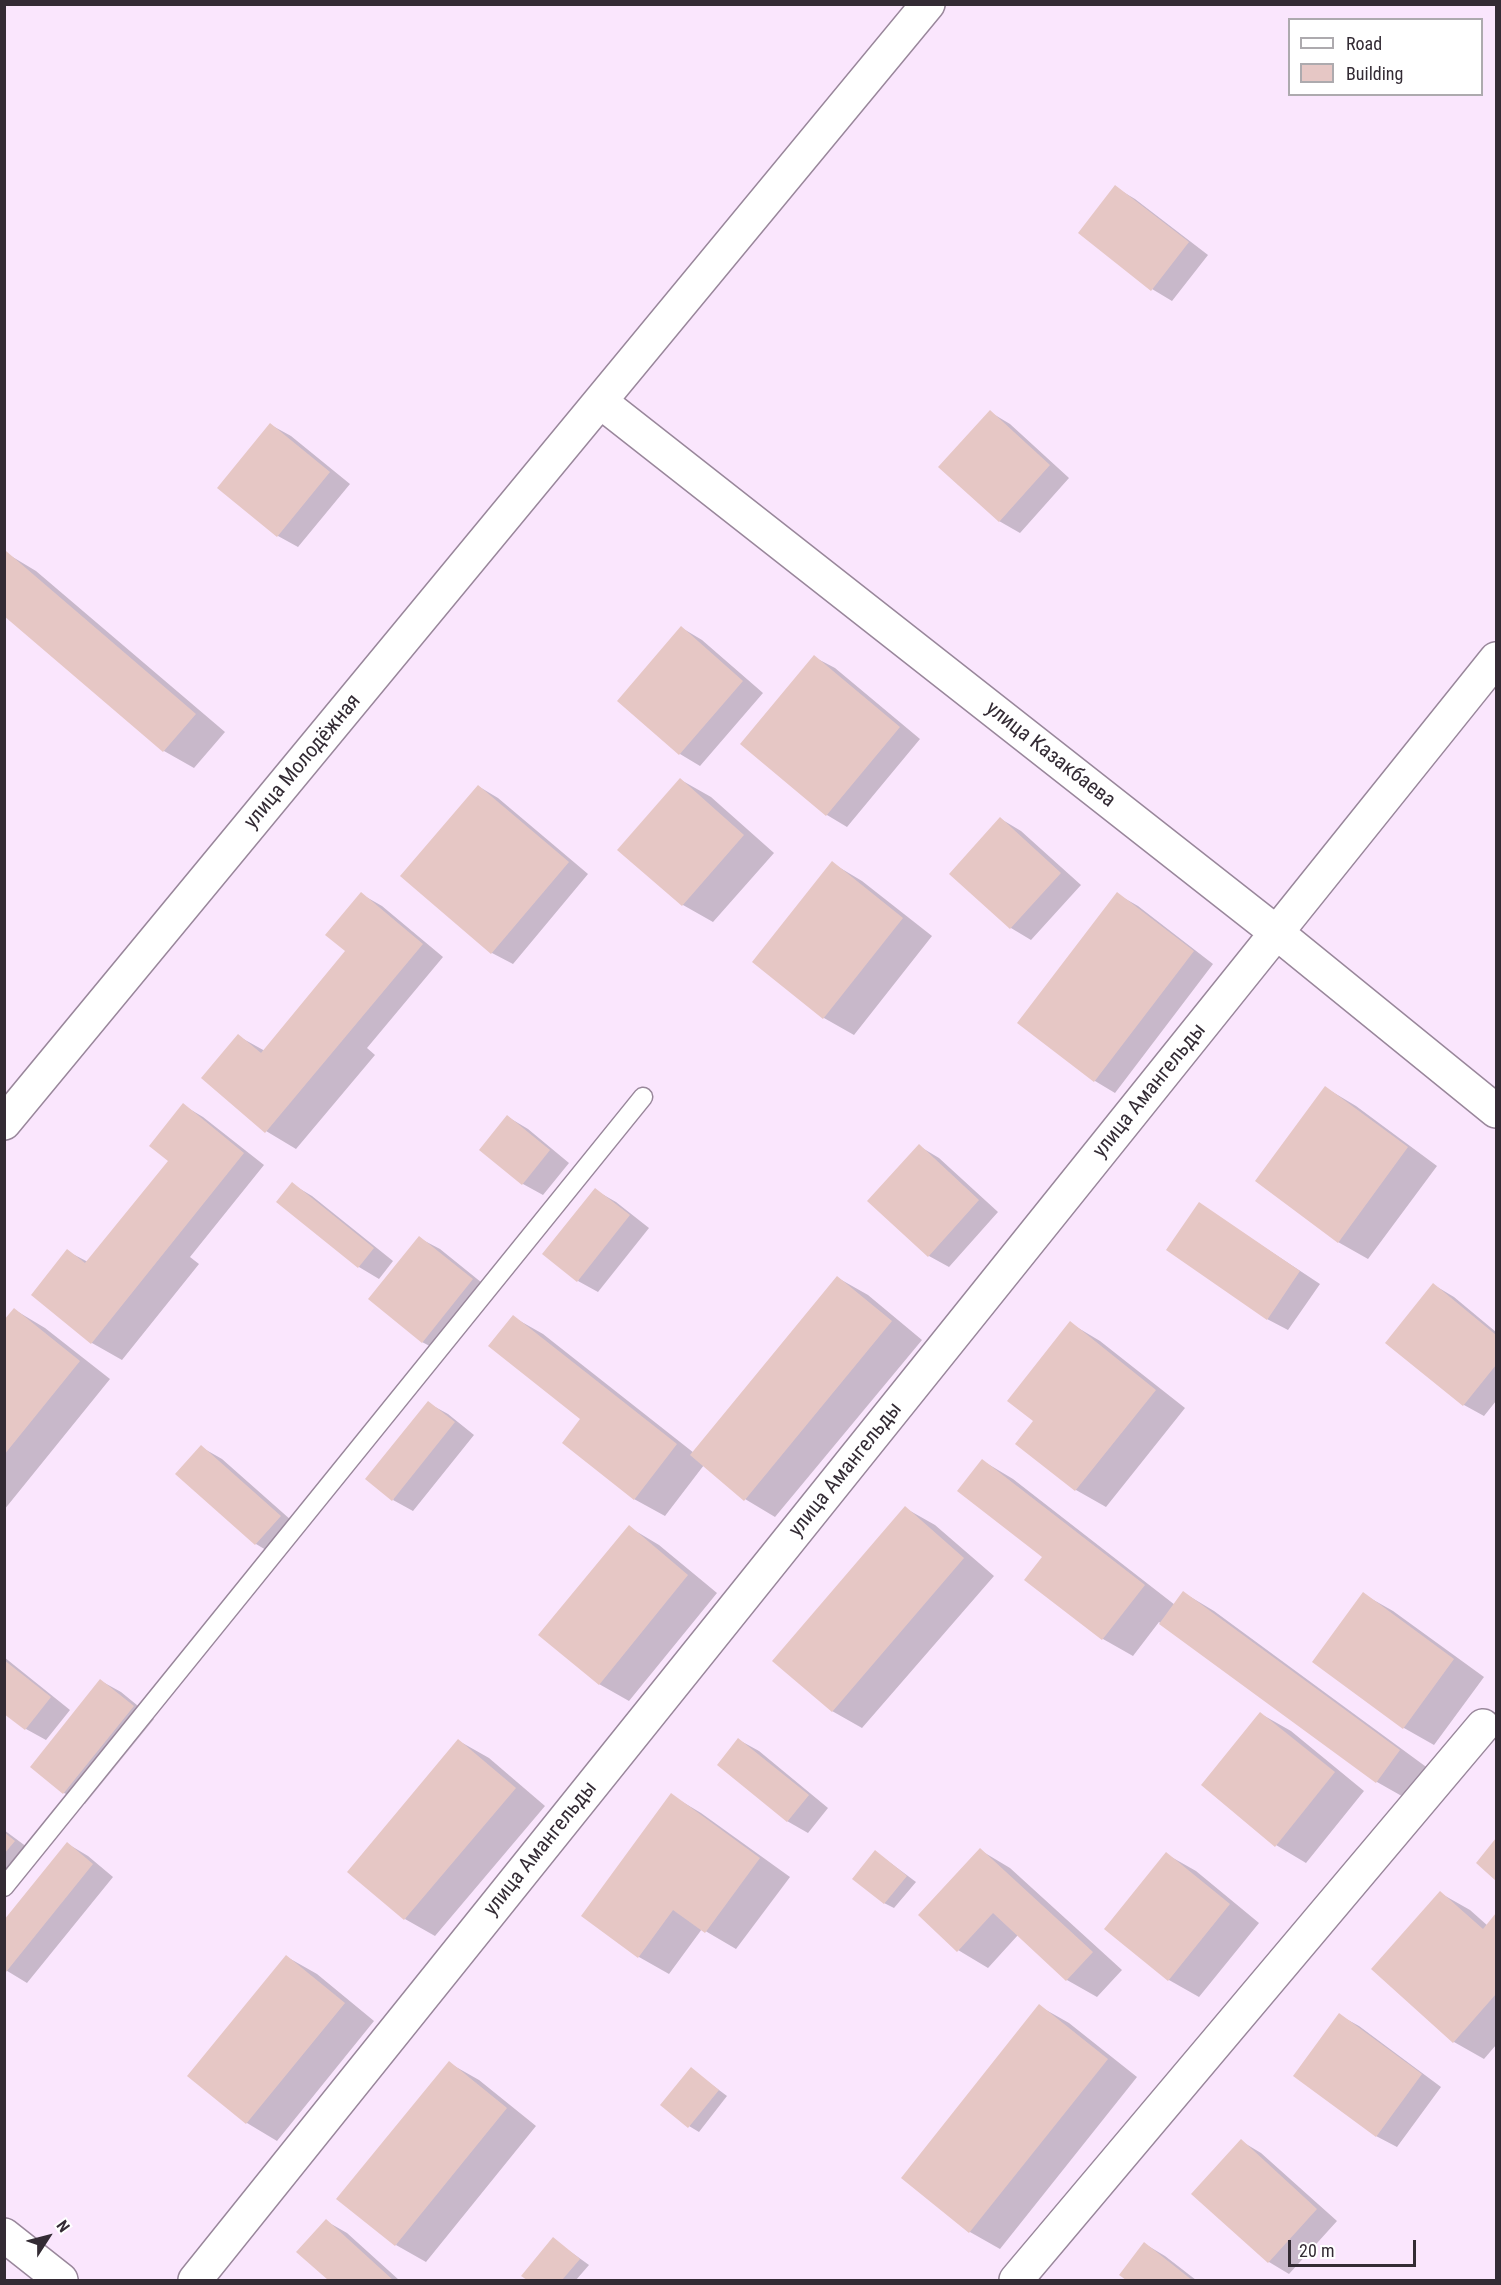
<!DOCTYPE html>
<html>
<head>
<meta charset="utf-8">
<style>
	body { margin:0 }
	#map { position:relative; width:1501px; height:2285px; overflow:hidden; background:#fae6fd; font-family:"Roboto Condensed",sans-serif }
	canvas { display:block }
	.frame { position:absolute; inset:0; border:6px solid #332b34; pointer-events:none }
	.legend { position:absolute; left:1288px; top:18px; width:195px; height:78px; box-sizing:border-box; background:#fff; border:2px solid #adaaae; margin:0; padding:8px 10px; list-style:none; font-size:18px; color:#332b34 }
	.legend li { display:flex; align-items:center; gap:12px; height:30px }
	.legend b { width:30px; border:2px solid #adaaae }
	.north { position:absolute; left:18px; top:2207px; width:60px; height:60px; -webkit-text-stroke:4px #fff; paint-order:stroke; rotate:54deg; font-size:16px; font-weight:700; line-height:24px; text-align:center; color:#332b34 }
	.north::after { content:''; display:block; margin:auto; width:21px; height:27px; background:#332b34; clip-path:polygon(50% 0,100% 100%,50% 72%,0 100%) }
	.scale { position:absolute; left:1288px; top:2240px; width:128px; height:27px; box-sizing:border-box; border:3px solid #332b34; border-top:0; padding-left:8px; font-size:18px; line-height:21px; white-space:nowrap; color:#332b34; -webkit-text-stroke:4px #fff; paint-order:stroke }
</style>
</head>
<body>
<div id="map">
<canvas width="1501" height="2285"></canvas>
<div class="frame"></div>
<ul class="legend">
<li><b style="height:8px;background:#fff"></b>Road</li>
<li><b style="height:16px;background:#e6c7c5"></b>Building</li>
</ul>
<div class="north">N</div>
<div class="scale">20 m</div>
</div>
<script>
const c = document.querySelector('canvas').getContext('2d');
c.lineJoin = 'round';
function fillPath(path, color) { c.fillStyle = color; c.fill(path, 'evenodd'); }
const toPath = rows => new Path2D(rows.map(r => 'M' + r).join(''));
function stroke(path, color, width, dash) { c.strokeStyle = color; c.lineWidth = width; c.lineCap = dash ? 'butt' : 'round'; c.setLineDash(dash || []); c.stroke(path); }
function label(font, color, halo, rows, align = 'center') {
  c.font = font + ' "Roboto Condensed",sans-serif'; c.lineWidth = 6; c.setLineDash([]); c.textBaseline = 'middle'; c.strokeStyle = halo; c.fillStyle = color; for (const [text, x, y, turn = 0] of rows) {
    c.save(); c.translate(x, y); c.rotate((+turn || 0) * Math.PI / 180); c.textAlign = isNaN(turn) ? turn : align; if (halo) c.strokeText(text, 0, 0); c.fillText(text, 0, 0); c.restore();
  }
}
fillPath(toPath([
	[1115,187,1135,199,1208,255,1172,301,1152,289],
	[990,412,1010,424,1069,478,1020,533,999,521],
	[271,425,291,436,350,484,298,547,278,536],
	[6,553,36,571,225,732,194,768,164,751,4,614],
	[682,628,702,640,763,693,700,766,680,754],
	[814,657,835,668,920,739,847,827,827,815,742,744],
	[681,780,711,797,774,853,713,922,683,905],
	[478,786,498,798,588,874,513,964,492,953,402,876],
	[1001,819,1021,831,1081,885,1031,940,1011,928,951,874],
	[832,863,862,881,932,936,854,1035,824,1018,754,962],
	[361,894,382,906,443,957,367,1048,375,1055,296,1149,266,1131,203,1078,238,1036,265,1051,348,951],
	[1117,894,1138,906,1213,964,1115,1093,1095,1081,1019,1023],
	[1326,1088,1356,1106,1437,1166,1368,1259,1338,1242],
	[183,1105,203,1117,264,1165,190,1257,199,1264,122,1360,92,1343,67,1251,88,1262,170,1161],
	[508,1117,528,1129,569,1163,543,1195,523,1184],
	[919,1146,939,1158,998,1212,949,1267,929,1256],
	[292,1184,312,1196,393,1261,379,1279,359,1267],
	[595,1190,616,1202,649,1228,598,1292,578,1281],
	[1199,1204,1320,1284,1288,1330,1267,1319],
	[419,1238,440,1249,492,1291,443,1353,422,1342],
	[838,1278,868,1295,922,1340,775,1517,745,1499,704,1465,665,1516,634,1499,513,1317,543,1334,694,1453],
	[1434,1285,1454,1297,1496,1332,1496,1401,1484,1416,1464,1405],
	[15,1310,45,1328,110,1379,4,1510,4,1323],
	[1070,1323,1100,1341,1185,1408,1106,1507,1076,1490,1017,1443,1035,1421],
	[428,1403,448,1414,474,1435,413,1511,393,1500],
	[201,1447,222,1459,300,1528,276,1556,256,1544],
	[983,1461,1013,1479,1175,1605,1184,1593,1214,1611,1429,1769,1407,1799,1377,1782,1159,1622,1133,1656,1103,1639,1026,1579,1044,1557],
	[905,1508,935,1525,994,1576,862,1728,832,1711],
	[629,1527,659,1545,717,1593,629,1701,599,1684],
	[1363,1594,1393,1611,1484,1677,1434,1745,1404,1728,1314,1662],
	[4,1657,70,1710,46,1740,26,1729,4,1712],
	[101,1681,121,1692,154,1719,85,1804,64,1793,32,1766],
	[1261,1714,1291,1731,1364,1791,1306,1863,1276,1845],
	[739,1740,759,1751,828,1808,808,1833,787,1821],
	[459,1741,489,1758,545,1806,435,1936,405,1919],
	[671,1795,701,1813,790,1877,736,1949,702,1929,669,1974,639,1957,583,1916],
	[4,1830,35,1853,4,1891],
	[1496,1841,1496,1879,1478,1863],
	[68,1844,88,1856,113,1877,27,1983,4,1969,4,1923],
	[980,1850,1010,1868,1122,1970,1097,1997,1067,1980,1018,1935,988,1968,958,1950],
	[876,1852,916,1882,894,1908,884,1903],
	[1166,1854,1196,1871,1259,1923,1199,1997,1169,1980],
	[1440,1893,1470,1910,1488,1926,1496,1916,1496,2045,1484,2059,1454,2042],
	[287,1957,317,1974,374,2021,277,2141,247,2123,189,2076],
	[1039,2006,1069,2023,1137,2077,1000,2249,970,2232,903,2178],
	[1339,2015,1359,2026,1441,2087,1397,2147,1376,2136],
	[449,2063,479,2080,536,2126,426,2262,396,2245],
	[691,2069,727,2096,699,2132,689,2126],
	[1241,2141,1261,2153,1337,2221,1289,2274,1269,2262,1193,2194],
	[326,2221,347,2233,399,2280,331,2280,298,2252],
	[553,2239,589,2265,576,2280,530,2280,523,2275],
	[1145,2244,1165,2256,1196,2280,1129,2280,1121,2274]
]), '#0003');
fillPath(toPath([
	[1115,185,1189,242,1151,291,1078,233],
	[990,410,1050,465,999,522,938,467],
	[270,423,330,472,277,537,217,488],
	[6,551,196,714,163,752,4,616],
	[681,626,743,681,679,755,617,701],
	[814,655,900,727,826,816,740,744],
	[680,778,744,835,682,906,617,850],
	[478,785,569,862,491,954,400,876],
	[1000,817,1061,873,1010,929,949,874],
	[832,861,903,918,823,1019,752,962],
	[361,892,423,944,265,1133,201,1078,238,1034,261,1053,345,951,325,935],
	[1117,892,1194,951,1094,1082,1017,1023],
	[1325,1086,1408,1147,1338,1243,1255,1181],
	[183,1103,244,1153,91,1344,31,1295,67,1249,85,1263,168,1161,149,1146],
	[507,1115,550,1150,522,1185,479,1150],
	[919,1144,979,1200,928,1257,867,1201],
	[292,1182,374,1248,358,1268,276,1202],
	[595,1188,630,1215,577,1282,542,1254],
	[1199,1202,1300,1271,1267,1320,1166,1250],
	[419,1236,473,1279,422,1343,368,1299],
	[837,1276,892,1321,744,1501,690,1455],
	[1433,1283,1496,1335,1496,1365,1463,1406,1385,1343],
	[14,1308,80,1361,4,1455,4,1320],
	[513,1315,677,1444,634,1500,562,1443,580,1419,488,1346],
	[1070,1321,1156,1390,1075,1491,1015,1444,1033,1421,1007,1401],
	[428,1401,455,1422,392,1501,365,1479],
	[201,1445,281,1516,255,1545,175,1474],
	[982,1459,1145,1585,1102,1640,1024,1580,1042,1557,957,1491],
	[905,1506,964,1558,832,1712,772,1661],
	[629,1525,688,1575,599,1685,538,1635],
	[1183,1591,1400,1750,1376,1783,1159,1624],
	[1363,1592,1454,1659,1403,1729,1312,1662],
	[4,1660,51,1697,25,1730,4,1714],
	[100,1679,134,1706,63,1794,30,1767],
	[1260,1712,1335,1772,1275,1847,1201,1785],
	[738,1738,809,1795,787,1822,717,1765],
	[458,1739,516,1788,404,1920,347,1872],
	[671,1793,760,1858,705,1933,673,1910,638,1958,581,1916],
	[4,1832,15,1841,4,1854],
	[1496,1838,1496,1881,1476,1863],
	[67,1842,93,1864,6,1972,4,1920],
	[980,1848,1093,1952,1066,1981,993,1913,957,1952,918,1915],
	[875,1850,907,1876,884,1904,852,1879],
	[1166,1852,1230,1904,1168,1981,1104,1929],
	[1440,1891,1483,1929,1496,1913,1496,1994,1453,2043,1371,1969],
	[286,1955,345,2003,246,2124,187,2076],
	[1039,2004,1108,2059,969,2233,901,2178],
	[1339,2013,1422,2074,1376,2137,1293,2076],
	[449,2061,507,2108,395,2246,336,2199],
	[691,2067,719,2090,688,2128,660,2105],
	[1241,2139,1317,2209,1268,2263,1191,2194],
	[326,2219,393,2280,328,2280,296,2252],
	[553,2237,580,2259,562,2280,527,2280,521,2276],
	[1144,2242,1192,2280,1126,2280,1119,2275]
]), '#e6c7c5');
const service = toPath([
	[4,1887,643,1097]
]);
const minor = toPath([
	[601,402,1277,933,1496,1111],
	[4,1123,928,4],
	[4,2235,61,2280],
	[195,2280,1496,659],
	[1016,2280,1483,1726]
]);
stroke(service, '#99879b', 21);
stroke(minor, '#99879b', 36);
stroke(service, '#fff', 18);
stroke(minor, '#fff', 33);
label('21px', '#332b34', '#fff', [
	["улица Казакбаева",1050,755,38],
	["улица Молодёжная",303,762,-50],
	["улица Амангельды",1150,1091,-51],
	["улица Амангельды",846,1470,-51],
	["улица Амангельды",541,1849,-51]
]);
</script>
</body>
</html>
